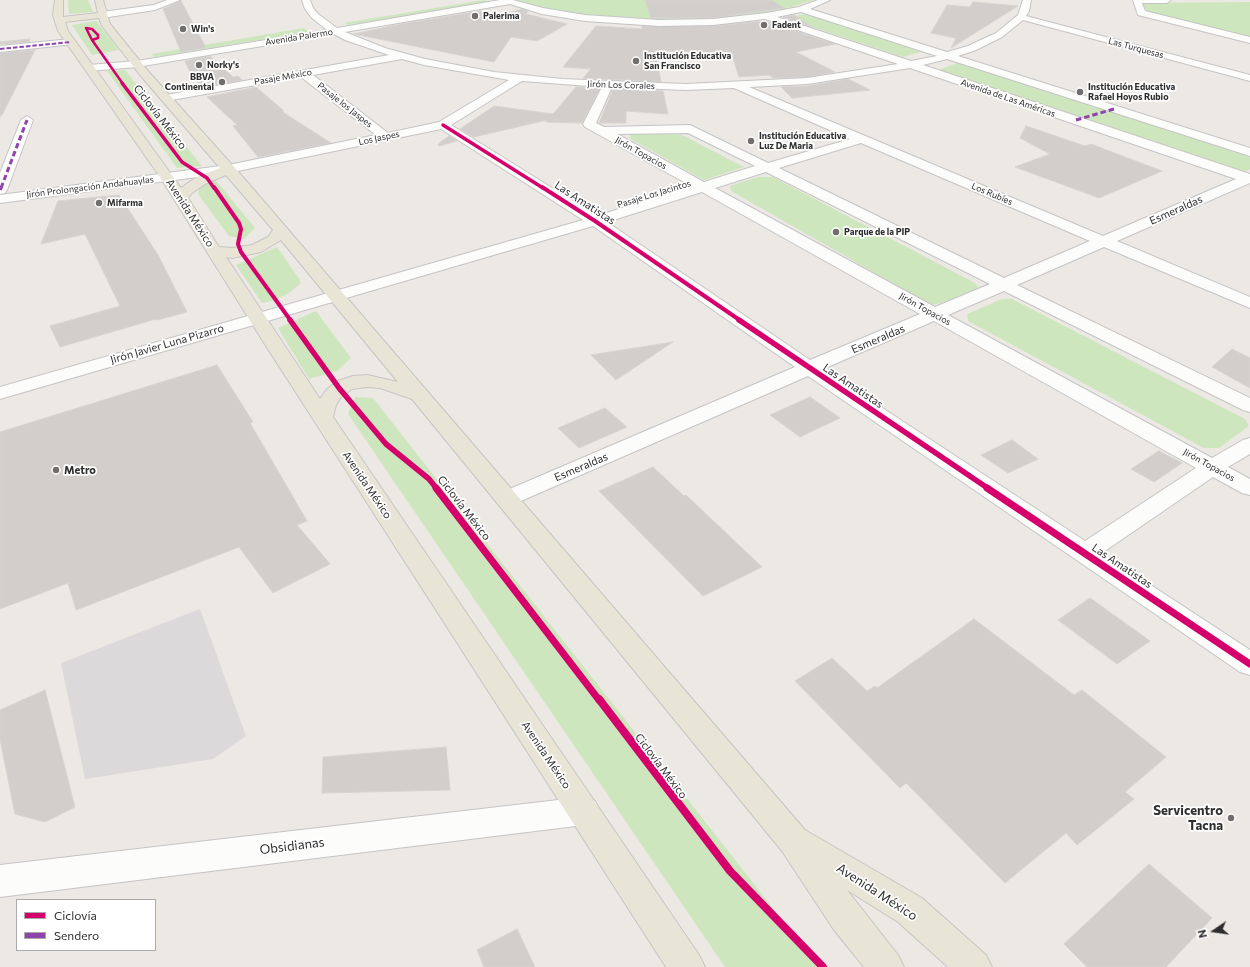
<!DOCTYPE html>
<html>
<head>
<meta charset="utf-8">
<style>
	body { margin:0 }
	#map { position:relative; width:1250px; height:967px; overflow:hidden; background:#ece8e4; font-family:Commissioner,sans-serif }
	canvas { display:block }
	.legend { position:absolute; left:16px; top:899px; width:140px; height:52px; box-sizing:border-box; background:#fff; border:1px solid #ababab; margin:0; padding:5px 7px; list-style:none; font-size:12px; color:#2e2e2e }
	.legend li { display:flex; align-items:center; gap:8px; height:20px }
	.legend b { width:20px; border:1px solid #ababab }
	.north { position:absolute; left:1194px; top:911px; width:40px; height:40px; -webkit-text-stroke:3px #fff; paint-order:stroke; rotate:257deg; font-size:11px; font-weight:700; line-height:16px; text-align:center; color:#2e2e2e }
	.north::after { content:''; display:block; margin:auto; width:14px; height:18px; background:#2e2e2e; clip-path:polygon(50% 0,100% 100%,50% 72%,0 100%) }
</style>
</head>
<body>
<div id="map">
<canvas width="1250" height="967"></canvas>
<ul class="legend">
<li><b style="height:5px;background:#d6006c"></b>Ciclovía</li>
<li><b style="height:5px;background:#8e44ad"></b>Sendero</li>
</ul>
<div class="north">N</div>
</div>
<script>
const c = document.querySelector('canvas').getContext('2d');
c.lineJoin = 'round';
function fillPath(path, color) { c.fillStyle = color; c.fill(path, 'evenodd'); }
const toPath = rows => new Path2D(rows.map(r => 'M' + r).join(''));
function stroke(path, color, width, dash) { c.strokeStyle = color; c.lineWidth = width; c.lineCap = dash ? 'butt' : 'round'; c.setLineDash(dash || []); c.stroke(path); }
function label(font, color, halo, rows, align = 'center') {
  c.font = font + ' Commissioner,sans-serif'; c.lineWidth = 3.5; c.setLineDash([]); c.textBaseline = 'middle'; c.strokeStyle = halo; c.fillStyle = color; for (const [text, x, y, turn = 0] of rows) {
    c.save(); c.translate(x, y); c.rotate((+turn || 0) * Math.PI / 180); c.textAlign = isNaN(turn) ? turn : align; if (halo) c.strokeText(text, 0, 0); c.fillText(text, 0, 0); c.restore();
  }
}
fillPath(toPath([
	[200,609,246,736,213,759,85,779,61,663]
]), '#dcd9db');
fillPath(toPath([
	[68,0,88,0,93,12,69,14],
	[484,0,492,3,348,25,344,23],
	[516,0,814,0,781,10,749,15,693,20,654,20,578,14,546,9],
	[1250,2,1250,38,1147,13,1143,3],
	[806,14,924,51,903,57,785,18],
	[96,21,119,50,92,55,72,25],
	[304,28,308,32,155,57,151,54],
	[960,62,1250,157,1250,169,1242,173,936,71],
	[125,70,202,166,177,168,107,71],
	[638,132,682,135,744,167,704,180,629,138,631,135],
	[758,177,773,177,975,283,980,289,941,303,931,305,731,191,730,186],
	[214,178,255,228,244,239,229,236,198,194,200,186],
	[277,247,300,280,300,284,289,293,275,300,262,303,236,265],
	[1002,299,1012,299,1245,419,1249,426,1219,448,1204,448,968,321,967,314],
	[316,311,351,358,337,371,309,379,278,328],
	[355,397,373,398,819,967,725,967,348,414]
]), '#cee6be');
const building = toPath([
	[645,0,771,0,784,8,713,18,651,18,645,0],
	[181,1,206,48,181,52,163,9,181,1],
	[973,2,1018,6,951,48,956,38,931,33,947,5,970,7,973,2],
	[522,9,528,11,526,14,567,24,537,41,511,37,494,62,354,34,401,24,481,11,495,17,522,9],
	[794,15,814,28,783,17,794,15],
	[765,21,835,44,796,52,835,72,807,77,773,78,769,75,739,77,732,55,655,50,661,82,583,78,591,69,563,67,596,26,642,29,642,26,713,26,765,21],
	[30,39,29,42,0,44,0,42,30,39],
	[35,50,3,113,0,117,0,53,35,50],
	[210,56,233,77,238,76,242,80,202,87,192,77,185,61,210,56],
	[848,79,870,90,792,98,781,87,807,86,848,79],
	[256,87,284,111,281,111,331,143,258,157,233,126,237,125,207,97,256,87],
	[576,87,600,88,582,123,546,122,547,120,474,137,460,129,494,106,553,114,576,87],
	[613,89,663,91,668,114,626,111,626,123,599,123,613,89],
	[1026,126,1085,146,1091,144,1162,171,1099,198,1015,167,1050,154,1020,138,1026,126],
	[449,136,457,141,439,146,438,144,449,136],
	[119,195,158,255,187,312,157,320,156,319,60,347,50,326,120,306,85,234,41,244,58,201,119,195],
	[673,342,616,380,591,355,673,342],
	[1232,349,1250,358,1250,388,1212,367,1232,349],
	[217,365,253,422,250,423,307,521,297,525,330,564,273,593,239,547,76,610,68,583,0,609,0,432,217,365],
	[810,397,840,418,800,437,770,415,810,397],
	[605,408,627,427,579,448,558,428,605,408],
	[1012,440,1038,459,1008,473,981,455,1012,440],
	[1159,451,1182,463,1154,482,1131,469,1159,451],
	[653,467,684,496,686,495,762,567,703,596,599,491,653,467],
	[1090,598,1150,641,1117,664,1058,620,1090,598],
	[974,619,1074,695,1082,690,1166,757,1125,792,1134,799,1077,845,1066,833,1005,883,906,783,900,788,795,681,832,658,867,691,875,686,877,688,974,619],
	[45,690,75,807,45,822,15,814,0,739,0,710,45,690],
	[446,747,450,790,322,793,323,757,446,747],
	[1149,864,1212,918,1166,967,1087,967,1064,944,1149,864],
	[517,929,535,967,484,967,477,950,517,929]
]);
fillPath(building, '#d1cecb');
stroke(building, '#d7d4d0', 1);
const minor = toPath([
	[167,0,180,0,155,10,102,18,97,15,102,12,154,5,167,0],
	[302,0,310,0,313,8,318,14,337,28,500,0,513,0,543,8,585,15,659,20,713,19,766,13,799,7,818,0,830,0,810,9,947,52,968,46,996,33,1018,15,1023,0,1031,0,1029,11,1026,16,1250,75,1250,81,1023,20,1002,37,976,50,958,56,1250,148,1250,156,947,59,923,65,1250,174,1250,183,1117,241,1250,297,1250,308,1104,247,1017,285,1250,398,1250,412,1243,410,1004,291,948,315,1212,458,1243,440,1250,438,1250,454,1228,467,1250,479,1250,495,1242,493,1213,477,1102,553,1250,650,1250,675,1240,672,808,376,514,504,506,506,498,504,495,499,498,494,795,367,593,226,0,399,0,387,583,220,441,129,228,173,0,203,0,195,228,165,376,135,301,77,166,101,160,98,166,95,389,55,345,40,334,34,137,67,89,71,84,68,89,65,137,61,327,30,312,18,305,9,302,0],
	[510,4,542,14,585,21,659,26,713,25,765,19,898,64,807,78,686,84,562,79,494,72,425,59,385,48,345,32,510,4],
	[801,12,937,56,911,61,777,17,801,12],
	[402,59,424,65,509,80,439,122,388,133,313,75,402,59],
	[910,68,1236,179,1103,236,749,87,807,84,910,68],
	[522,81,602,87,583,124,585,127,691,186,597,216,451,125,522,81],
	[612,87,686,90,734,88,850,139,768,163,690,125,604,127,596,123,612,87],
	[688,133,755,166,704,182,617,134,688,133],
	[861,143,1090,241,1004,278,779,168,861,143],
	[766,172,990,284,935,307,715,188,766,172],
	[702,192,920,314,810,360,607,222,702,192],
	[934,321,1196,468,1085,541,823,369,934,321],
	[1133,0,1171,0,1167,3,1142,3,1145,11,1250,37,1250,43,1138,15,1133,0],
	[71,39,76,42,74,44,0,52,0,46,71,39],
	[27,116,33,120,7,190,5,193,0,194,0,173,21,120,27,116],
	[584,797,595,801,600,811,595,821,584,825,0,897,0,865,584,797]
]);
const major = toPath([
	[55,0,63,0,63,17,98,13,95,0,103,0,110,24,148,71,242,176,805,830,922,898,986,955,992,967,948,967,898,922,847,890,898,955,904,967,864,967,834,930,782,851,412,399,380,388,367,387,352,389,341,397,336,405,333,417,699,955,705,967,666,967,266,346,160,177,58,31,53,15,55,0],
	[99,18,102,26,140,75,220,168,195,178,181,188,68,31,65,22,99,18],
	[226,175,273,230,268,237,252,245,232,248,219,247,188,198,192,193,205,184,226,175],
	[281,240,337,308,398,382,367,375,353,376,338,381,327,389,320,399,226,257,232,258,261,252,281,240]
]);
stroke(minor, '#c5c4c5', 2);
stroke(major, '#c6c5c4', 2);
fillPath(minor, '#fcfcfb');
fillPath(major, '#e8e4d6');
stroke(toPath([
	[0,49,71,42]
]), '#8e44ad', 2, [4.5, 2]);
stroke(toPath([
	[1076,120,1114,109],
	[1,188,27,120]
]), '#8e44ad', 3, [5.5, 3]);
stroke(toPath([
	[0,190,1,187]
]), '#8e44ad', 3.5, [7, 3.5]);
stroke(toPath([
	[86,28,92,29,98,35,98,38,92,40,86,28],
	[92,40,123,84]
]), '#d6006c', 2.5);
stroke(toPath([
	[122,83,182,162,207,178,214,188],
	[443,125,543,188]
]), '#d6006c', 3.5);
stroke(toPath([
	[214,187,239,223,241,229,238,244,241,252,291,321],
	[542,187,595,221,741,321]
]), '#d6006c', 4);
stroke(toPath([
	[290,320,339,388,386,444,429,479,437,489],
	[739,320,989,489]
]), '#d6006c', 5.5);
stroke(toPath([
	[436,488,599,700],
	[987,488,1250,664]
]), '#d6006c', 7);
stroke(toPath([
	[599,699,730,871,823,967]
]), '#d6006c', 8);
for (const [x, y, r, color] of [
	[475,16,4,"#706f6e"],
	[764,25,4,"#706f6e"],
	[183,29,4,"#706f6e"],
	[636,61,4,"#706f6e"],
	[199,65,4,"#706f6e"],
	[222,82,4,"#706f6e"],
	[1080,92,4,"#706f6e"],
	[751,141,4,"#706f6e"],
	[99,203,4,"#706f6e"],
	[836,232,4,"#706f6e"],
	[56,470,4,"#706f6e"],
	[1231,818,4,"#706f6e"]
]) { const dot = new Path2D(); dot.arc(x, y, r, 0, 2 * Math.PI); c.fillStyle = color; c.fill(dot); stroke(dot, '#fff', 1.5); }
label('bold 9px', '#2e2e2e', '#fff', [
	["Palerima",483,16],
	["Fadent",772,25],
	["Win's",191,29],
	["Institución Educativa",644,56],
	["San Francisco",644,66],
	["Norky's",207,65],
	["BBVA",214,77,"right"],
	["Continental",214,87,"right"],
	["Institución Educativa",1088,87],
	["Rafael Hoyos Rubio",1088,97],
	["Institución Educativa",759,136],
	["Luz De Maria",759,146],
	["Mifarma",107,203],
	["Parque de la PIP",844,232]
], 'left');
label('9px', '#2e2e2e', '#fff', [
	["Avenida Palermo",299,37,-9],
	["Las Turquesas",1136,48,15],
	["Pasaje México",283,77,-10],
	["Jirón Los Corales",621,85,2],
	["Avenida de Las Américas",1008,98,19],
	["Pasaje los Jaspes",345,105,38],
	["Los Jaspes",379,138,-12],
	["Jirón Topacios",641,153,29],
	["Jirón Prolongación Andahuaylas",90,187,-7],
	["Pasaje Los Jacintos",654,194,-17],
	["Los Rubíes",992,194,23],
	["Jirón Topacios",925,309,29],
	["Jirón Topacios",1209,465,29]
]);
label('11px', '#2e2e2e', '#fff', [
	["Ciclovía México",160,117,52],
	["Las Amatistas",585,203,33],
	["Esmeraldas",1176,210,-24],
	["Avenida México",190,213,57],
	["Esmeraldas",878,339,-23],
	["Jirón Javier Luna Pizarro",167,344,-16],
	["Las Amatistas",853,386,34],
	["Esmeraldas",581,467,-23],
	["Avenida México",367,485,56],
	["Ciclovía México",464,508,52],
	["Las Amatistas",1122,566,34],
	["Avenida México",546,755,56],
	["Ciclovía México",661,766,53]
]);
label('bold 11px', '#2e2e2e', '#fff', [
	["Metro",64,470]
], 'left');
label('bold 13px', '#2e2e2e', '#fff', [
	["Servicentro",1223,811],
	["Tacna",1223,826]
], 'right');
label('13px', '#2e2e2e', '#fff', [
	["Obsidianas",292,846,-7],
	["Avenida México",877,892,33]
]);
</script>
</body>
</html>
